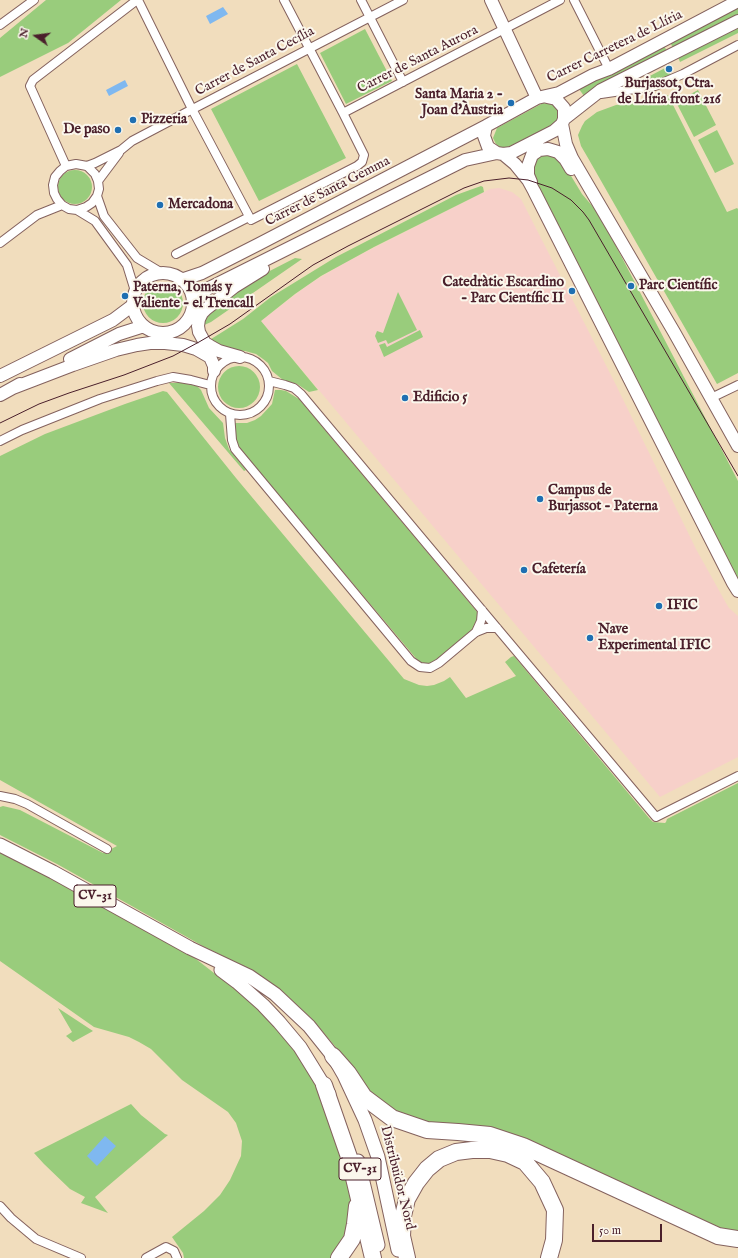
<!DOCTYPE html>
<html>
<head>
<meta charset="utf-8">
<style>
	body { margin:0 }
	#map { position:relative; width:738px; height:1258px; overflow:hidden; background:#f1ddbd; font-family:"IM FELL English",serif }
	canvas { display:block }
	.north { position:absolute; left:16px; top:16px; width:40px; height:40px; -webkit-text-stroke:3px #fbf7ec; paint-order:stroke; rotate:284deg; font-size:11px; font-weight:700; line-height:16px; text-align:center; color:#4a1f2b }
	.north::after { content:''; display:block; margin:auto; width:14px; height:18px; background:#4a1f2b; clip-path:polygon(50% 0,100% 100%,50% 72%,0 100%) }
	.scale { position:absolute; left:592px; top:1224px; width:70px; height:18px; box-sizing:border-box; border:2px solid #4a1f2b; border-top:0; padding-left:5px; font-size:12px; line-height:14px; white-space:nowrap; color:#4a1f2b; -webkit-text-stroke:3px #fbf7ec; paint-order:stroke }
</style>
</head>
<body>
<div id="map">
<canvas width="738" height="1258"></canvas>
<div class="north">N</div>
<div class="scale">50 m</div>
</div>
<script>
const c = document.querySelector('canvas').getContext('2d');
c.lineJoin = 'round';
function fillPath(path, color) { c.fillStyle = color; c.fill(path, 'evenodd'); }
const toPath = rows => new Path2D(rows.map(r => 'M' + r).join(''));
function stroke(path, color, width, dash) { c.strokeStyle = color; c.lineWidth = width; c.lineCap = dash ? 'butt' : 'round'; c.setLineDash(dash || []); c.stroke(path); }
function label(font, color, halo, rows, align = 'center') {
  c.font = font + ' "IM FELL English",serif'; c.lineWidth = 4; c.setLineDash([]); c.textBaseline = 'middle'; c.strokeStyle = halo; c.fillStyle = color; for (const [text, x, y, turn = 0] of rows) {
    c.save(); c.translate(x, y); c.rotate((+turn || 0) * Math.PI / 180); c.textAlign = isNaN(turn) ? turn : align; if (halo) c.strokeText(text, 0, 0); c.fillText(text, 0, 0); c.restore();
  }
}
fillPath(toPath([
	[499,188,512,192,521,199,615,383,696,549,726,603,729,608,738,616,738,757,660,797,261,321,308,285,346,262,484,192,490,189]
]), '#f7d0c9');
fillPath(toPath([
	[46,0,121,0,68,43,0,77,0,38],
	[738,8,738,15,673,48,670,42],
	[738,26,738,33,680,62,678,57],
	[365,29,392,81,346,104,320,53],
	[664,46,667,51,584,96,579,89],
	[297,64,346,158,259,201,211,109],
	[667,67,671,75,656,82,650,83,645,81,644,79],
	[698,90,716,125,694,137,676,102],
	[668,95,727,212,737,208,738,209,738,373,717,384,588,158,581,146,578,135,582,126,585,121,597,112,616,105,651,101],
	[543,103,554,105,559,112,557,124,511,148,501,148,496,144,493,138,497,128],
	[717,130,734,164,715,173,698,140],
	[548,153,562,161,582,194,594,208,604,223,738,481,738,583,536,185,531,168,537,156],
	'58 187a17 17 0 1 1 34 0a17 17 0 1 1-34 0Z',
	[481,186,483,187,484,192,374,247,321,276,295,294,261,321,318,390,309,392,297,384,283,380,272,371,268,363,263,359,256,354,245,351,231,350,208,341,243,319,271,297,336,257,456,195],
	[295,258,302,259,211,322,202,326,202,323,210,311,260,276],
	'143 303a20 20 0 1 1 40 0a20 20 0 1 1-40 0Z',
	[398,292,417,330,388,344,386,340,378,343,375,336,377,331,383,333],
	[420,330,423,337,384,357,379,345,385,343,387,347],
	'218 387a21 21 0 1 1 42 0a21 21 0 1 1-42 0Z',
	[169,383,182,383,197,386,201,390,209,408,223,423,225,438,229,449,246,470,244,471],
	[275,390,281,390,286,391,299,399,478,613,479,617,474,629,434,662,429,664,419,662,239,448,236,441,234,426,235,423,247,423,255,420,261,416,272,404],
	[163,391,167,392,236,478,404,679,419,685,427,686,434,685,444,681,450,677,466,698,516,676,505,662,511,657,514,656,649,818,653,822,665,823,666,822,667,819,738,783,738,1234,716,1228,579,1164,431,1125,400,1114,378,1101,365,1087,334,1045,313,1020,283,992,258,974,201,945,57,864,0,835,0,807,3,806,20,810,103,853,117,846,0,780,0,456,45,434,125,404],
	[0,851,102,905,196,959,254,1004,287,1040,315,1079,332,1110,354,1200,351,1222,342,1244,331,1258,184,1258,183,1253,172,1237,204,1211,220,1195,230,1180,241,1156,242,1141,236,1123,228,1112,182,1080,151,1049,139,1042,129,1037,94,1027,0,961],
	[58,1008,93,1031,73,1042,66,1036,72,1032],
	[131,1104,141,1115,165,1134,168,1135,95,1197,108,1213,81,1203,85,1197,70,1189,44,1164,34,1153]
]), '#99cc7c');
fillPath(toPath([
	[223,7,228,14,210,24,206,16],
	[125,80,128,86,109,96,106,90],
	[105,1136,116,1146,97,1166,87,1156]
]), '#7fb8f0');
const street = toPath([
	[138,0,192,109,251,220,357,166,362,162,364,155,343,113,284,0],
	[361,0,403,82],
	[574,0,609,69],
	[0,25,34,0],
	[601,94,655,86,683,74,738,45],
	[343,113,560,0],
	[66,166,30,86,33,80,137,0],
	[87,166,95,163,121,150,132,141,187,112,403,0],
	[98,181,119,153],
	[97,196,104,216,137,258,162,273],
	[77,210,86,207,92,203,97,196,99,189,98,181,95,174,87,166,76,164,66,166,60,171,55,177,53,185,54,193,57,199,62,205,69,209,77,210,95,221,127,265,135,291],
	[0,243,37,215,62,205],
	[176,254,249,217],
	'211 386a29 29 0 1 1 58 0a29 29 0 1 1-58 0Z',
	[269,381,285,385,294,388,301,394,497,628,656,817,738,776],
	[711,398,738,385],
	[230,414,232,440,235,449,411,661,420,667,430,668,439,663,476,632,486,628,497,628],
	[0,441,22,430,100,399,157,381,173,377,191,380,210,385],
	[476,632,481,621,482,610],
	[0,796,15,799,27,804,107,849],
	[0,1206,11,1218,36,1239,81,1258],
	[146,1258,166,1247,174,1251,177,1258]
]);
const secondary = toPath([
	[491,0,537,98],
	[564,119,601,90,738,21],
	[562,124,566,144,572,158,674,332,738,446],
	[486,126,484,136,488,147,497,153,503,154,511,153,554,131,562,124,564,119,564,108,556,99,547,97],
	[503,154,515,164,528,180,534,191,733,583,738,591],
	[531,182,528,175,528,166,532,155,539,150,548,149,558,152,565,159,571,169],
	'133 303a30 30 0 1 1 60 0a30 30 0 1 1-60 0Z',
	[181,280,202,273,259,244,486,126,537,98,559,93,593,75,609,69,738,1],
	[192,303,207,289,465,160,497,153],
	[240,357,219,351,210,346,205,343,199,332,198,326,199,319,202,313,206,309,234,287,263,269],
	[70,359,119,334,144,326],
	[0,376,113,320,133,305],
	[13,388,73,365,116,350,137,345,150,343,165,343,183,345,196,349,210,357,214,366,214,371],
	[0,395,20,384]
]);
const primary = toPath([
	[0,845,53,872,190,948,249,976,275,994,309,1026,333,1056,344,1075,365,1120,378,1157,398,1250],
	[221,970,237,982,263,1005,279,1022,300,1047,329,1094],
	[358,1161,378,1245]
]);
const highway = toPath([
	[333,1056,348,1073,364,1097,392,1118,427,1130,458,1132,490,1135,523,1146,718,1236,738,1239],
	[324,1085,349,1157,373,1258],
	[339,1258,352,1239,355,1224,357,1206],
	[407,1258,402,1236,403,1216,407,1199,416,1183,427,1169,439,1159,456,1152,472,1150,490,1150,508,1154,525,1162,542,1182,555,1210,554,1240,549,1258]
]);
stroke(street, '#84625e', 10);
stroke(secondary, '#84625e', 14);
stroke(primary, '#84625e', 15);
stroke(highway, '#84625e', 18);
stroke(street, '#fff', 8);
stroke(secondary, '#fff', 12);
stroke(primary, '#fff', 13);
stroke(highway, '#fff', 16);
stroke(toPath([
	[0,423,39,404,69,393,124,375,173,356,199,342,230,324,296,277,313,265,348,246,464,188,484,181,509,178,528,180,552,188,571,200,583,212,589,220,738,476]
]), '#4a1f2b', 1);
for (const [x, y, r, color] of [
	[669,69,4,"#1f6fb2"],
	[511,103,4,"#1f6fb2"],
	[133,120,4,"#1f6fb2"],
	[118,130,4,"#1f6fb2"],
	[160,205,4,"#1f6fb2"],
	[631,286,4,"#1f6fb2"],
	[572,291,4,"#1f6fb2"],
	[125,296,4,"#1f6fb2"],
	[405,398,4,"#1f6fb2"],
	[540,499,4,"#1f6fb2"],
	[524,570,4,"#1f6fb2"],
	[659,606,4,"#1f6fb2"],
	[590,638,4,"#1f6fb2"]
]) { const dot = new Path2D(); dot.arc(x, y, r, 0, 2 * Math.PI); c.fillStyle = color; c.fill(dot); stroke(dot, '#fbf7ec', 1.5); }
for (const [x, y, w] of [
	[95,896,42],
	[360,1169,42]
]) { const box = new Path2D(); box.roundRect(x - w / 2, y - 11, w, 22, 3); c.fillStyle = '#fbf7ec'; c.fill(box); stroke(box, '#4a1f2b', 1); }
label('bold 13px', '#4a1f2b', null, [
	["CV-31",95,896],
	["CV-31",360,1169]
]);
label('14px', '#4a1f2b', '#fbf7ec', [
	["Carrer Carretera de Llíria",615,47,-26],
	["Carrer de Santa Aurora",418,60,-27],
	["Carrer de Santa Cecília",255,62,-28],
	["Carrer de Santa Gemma",328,192,-27],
	["Distribuïdor Nord",397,1178,76]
]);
label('bold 14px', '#4a1f2b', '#fbf7ec', [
	["Burjassot, Ctra.",669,84,"center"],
	["de Llíria front 216",669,100,"center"],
	["Santa Maria 2 -",503,95,"right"],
	["Joan d'Àustria",503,111,"right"],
	["Pizzeria",141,120],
	["De paso",110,130,"right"],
	["Mercadona",168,205],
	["Catedràtic Escardino",564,283,"right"],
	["- Parc Científic II",564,299,"right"],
	["Parc Científic",639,286],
	["Paterna, Tomás y",133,288],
	["Valiente - el Trencall",133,304],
	["Edificio 5",413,398],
	["Campus de",548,491],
	["Burjassot - Paterna",548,507],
	["Cafetería",532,570],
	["IFIC",667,606],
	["Nave",598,630],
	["Experimental IFIC",598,646]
], 'left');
</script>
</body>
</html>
